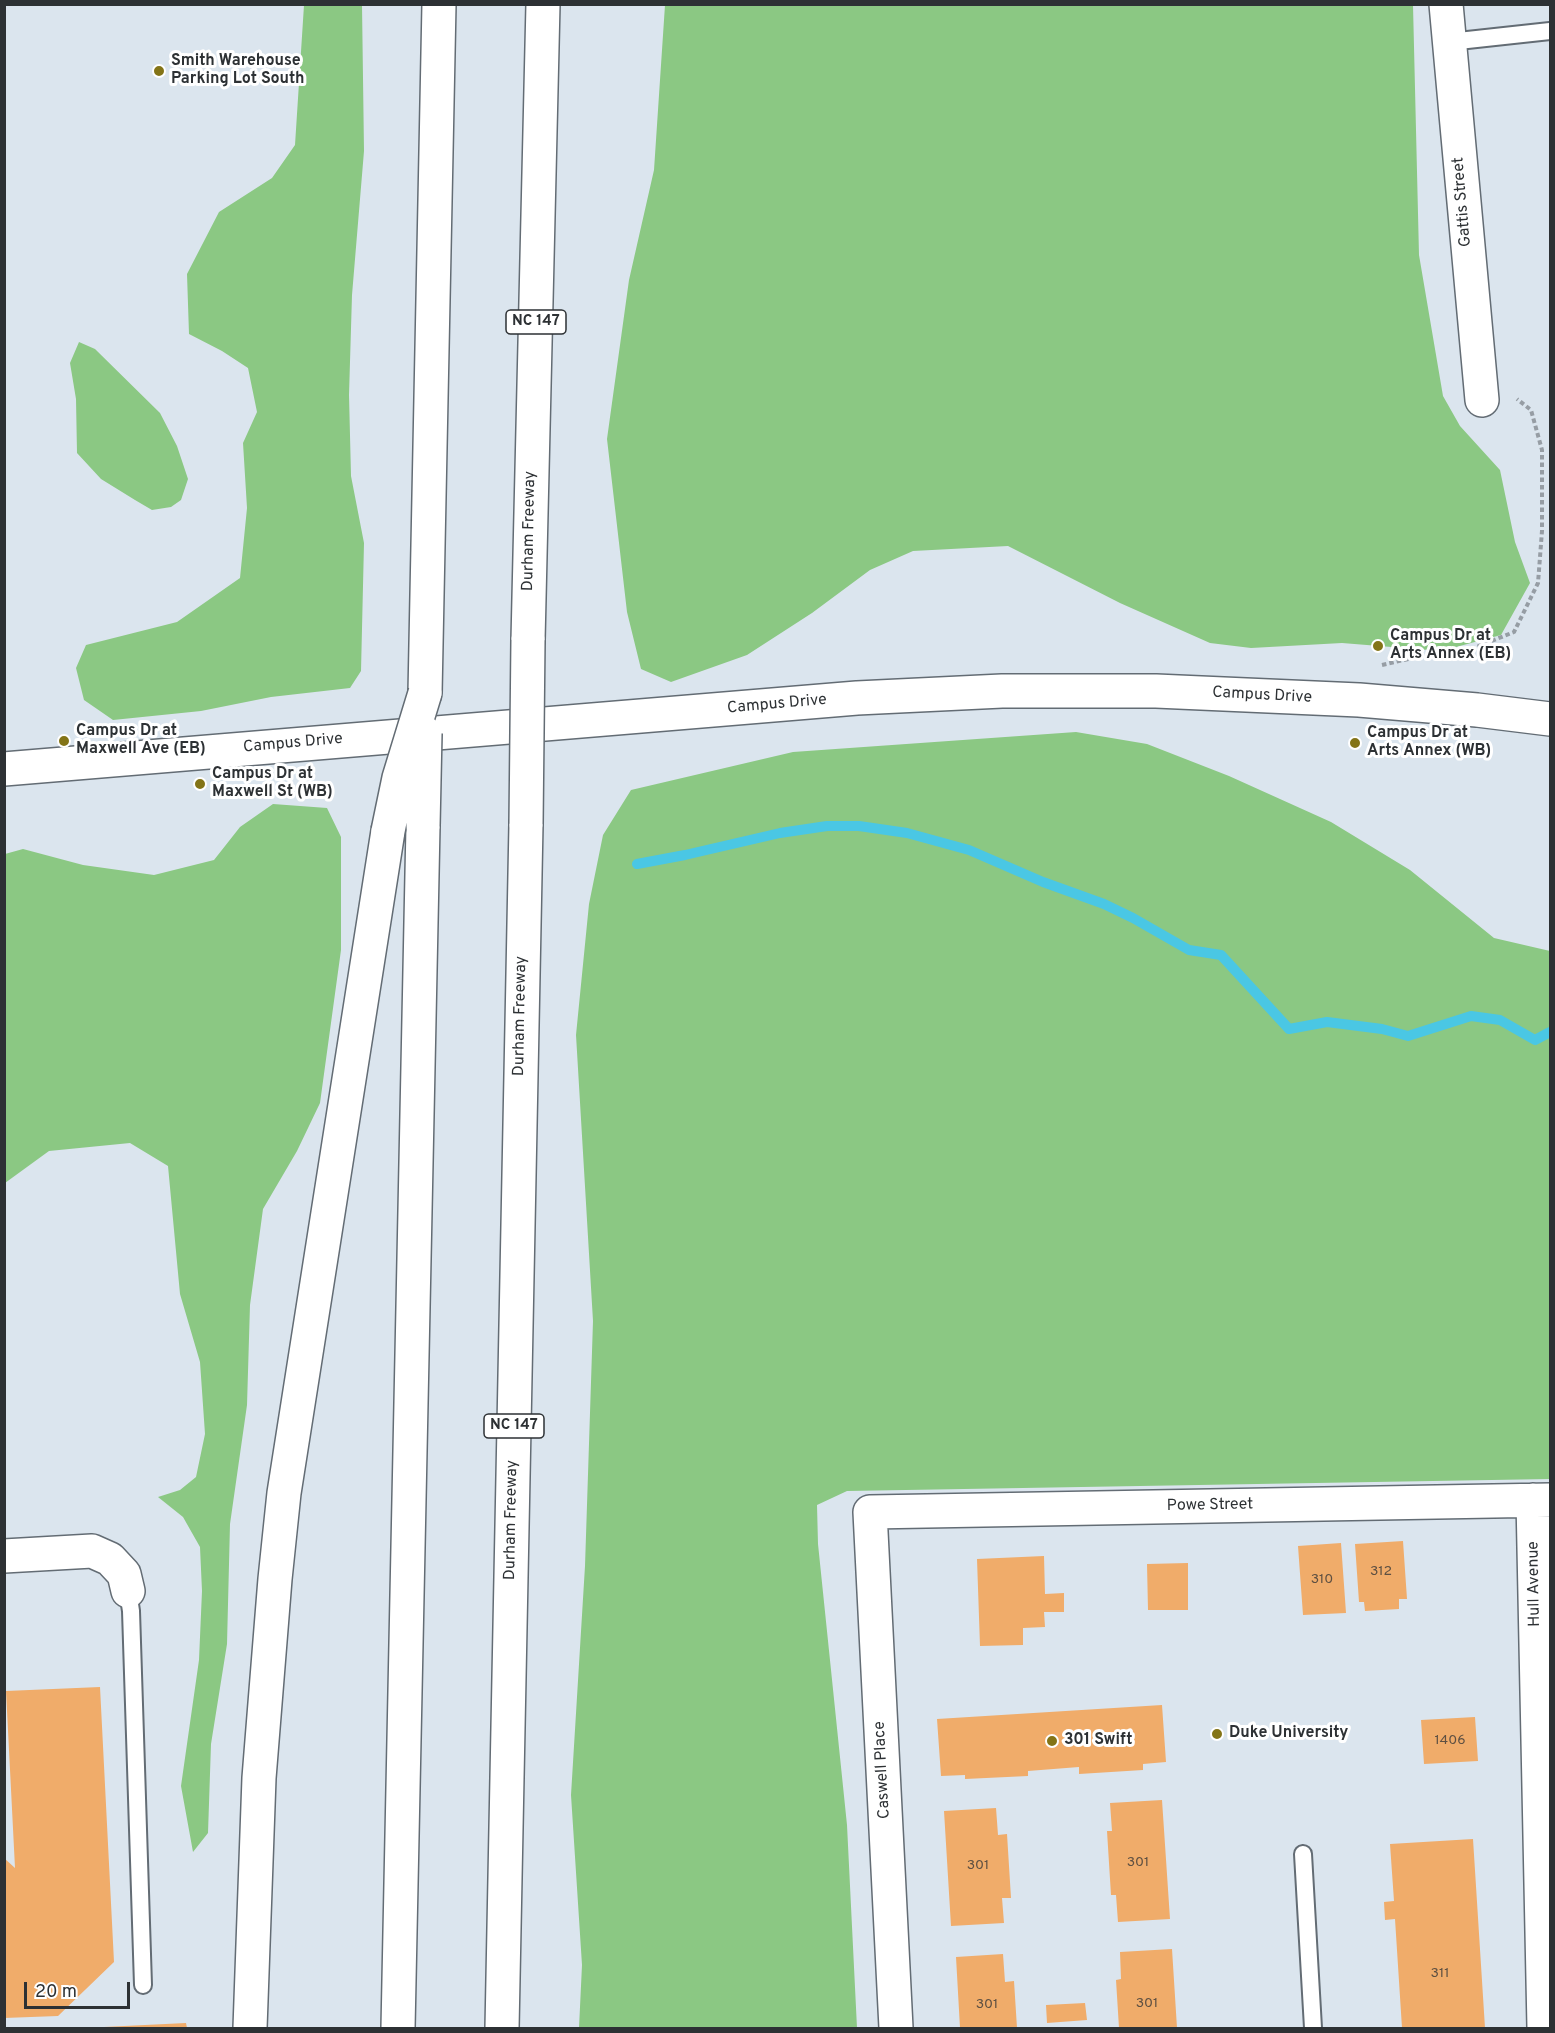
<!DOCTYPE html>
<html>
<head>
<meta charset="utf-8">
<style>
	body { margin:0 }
	#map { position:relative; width:1555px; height:2033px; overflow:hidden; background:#dbe5ee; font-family:Overpass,sans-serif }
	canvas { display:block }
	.frame { position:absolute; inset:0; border:6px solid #2d3134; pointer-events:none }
	.scale { position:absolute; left:24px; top:1982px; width:106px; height:27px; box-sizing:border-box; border:3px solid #2d3134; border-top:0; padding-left:8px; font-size:18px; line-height:21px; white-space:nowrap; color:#2d3134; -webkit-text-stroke:4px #fff; paint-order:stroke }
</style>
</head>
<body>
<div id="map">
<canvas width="1555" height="2033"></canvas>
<div class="frame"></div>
<div class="scale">20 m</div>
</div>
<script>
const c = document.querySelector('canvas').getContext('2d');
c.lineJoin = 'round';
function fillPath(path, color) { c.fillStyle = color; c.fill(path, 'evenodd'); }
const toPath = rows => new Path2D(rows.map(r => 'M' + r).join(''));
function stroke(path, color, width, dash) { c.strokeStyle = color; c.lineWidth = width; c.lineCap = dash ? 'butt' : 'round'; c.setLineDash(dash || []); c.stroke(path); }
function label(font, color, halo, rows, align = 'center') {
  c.font = font + ' Overpass,sans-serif'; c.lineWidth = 6; c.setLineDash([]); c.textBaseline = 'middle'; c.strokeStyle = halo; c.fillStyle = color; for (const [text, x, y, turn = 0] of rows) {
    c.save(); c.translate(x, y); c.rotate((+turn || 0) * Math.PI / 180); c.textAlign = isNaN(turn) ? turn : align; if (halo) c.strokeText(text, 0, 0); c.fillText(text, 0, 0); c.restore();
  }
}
fillPath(toPath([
	[304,5,362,5,364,151,352,295,349,395,351,476,364,543,361,671,350,688,271,697,201,711,113,720,84,700,76,668,86,645,177,622,240,578,247,508,243,443,257,412,248,368,222,351,189,334,187,274,219,212,272,178,295,145],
	[665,5,1413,5,1419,255,1443,396,1460,426,1500,470,1515,542,1530,583,1501,635,1441,651,1342,643,1251,648,1210,643,1120,603,1008,546,913,551,870,570,812,613,747,655,671,682,641,669,627,612,607,439,629,280,654,170],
	[79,342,95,349,160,413,177,446,188,479,181,500,171,507,152,510,135,500,101,479,77,453,76,399,70,363],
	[1076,732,1147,744,1229,776,1331,822,1410,870,1494,938,1550,951,1550,1479,847,1491,817,1505,818,1544,847,1825,857,2028,579,2028,582,1965,571,1795,585,1566,593,1321,576,1035,589,904,603,835,631,790,793,752],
	[273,804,327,808,341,837,341,950,320,1103,297,1151,263,1209,250,1305,247,1405,230,1524,227,1644,211,1744,208,1833,193,1852,181,1786,199,1660,202,1591,200,1547,183,1517,158,1497,180,1490,196,1477,205,1434,200,1362,180,1294,168,1166,130,1143,49,1151,5,1183,5,854,23,849,83,865,154,875,214,860,240,827]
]), '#8bc883');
stroke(toPath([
	[637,864,685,855,780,833,827,826,859,826,907,833,969,850,1043,882,1104,904,1133,918,1189,950,1221,955,1289,1029,1327,1022,1382,1029,1408,1036,1471,1016,1500,1020,1535,1040,1550,1032]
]), '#4ac7e4', 10);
fillPath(toPath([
	[1403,1541,1407,1599,1399,1599,1399,1609,1365,1611,1364,1602,1359,1602,1355,1544],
	[1341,1543,1346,1613,1303,1615,1298,1546],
	[1044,1556,1045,1594,1064,1593,1064,1612,1044,1612,1045,1627,1023,1628,1023,1645,980,1646,977,1559],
	[1188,1563,1188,1610,1148,1610,1147,1564],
	[100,1687,114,1962,58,2016,4,2018,4,1858,15,1868,6,1691],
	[1162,1705,1166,1762,1143,1764,1143,1770,1079,1774,1079,1767,1028,1771,1028,1776,965,1779,965,1775,941,1776,937,1719],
	[1475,1717,1478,1761,1424,1764,1421,1720],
	[1162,1800,1170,1919,1118,1922,1116,1895,1111,1895,1107,1831,1112,1831,1110,1803],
	[996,1808,998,1835,1007,1834,1011,1898,1002,1898,1004,1923,951,1926,944,1811],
	[1473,1839,1485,2028,1402,2028,1395,1919,1385,1920,1384,1902,1394,1901,1390,1844],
	[1172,1949,1177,2028,1119,2028,1116,1980,1121,1979,1120,1952],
	[1003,1954,1005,1982,1014,1981,1017,2028,960,2028,956,1957],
	[1085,2003,1087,2020,1047,2023,1046,2005],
	[186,2023,187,2028,104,2028,104,2027]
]), '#f0ac6a');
const lane = toPath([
	[1449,42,1550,31],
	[128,1591,131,1611,143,1985],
	[1303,1854,1313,2028]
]);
const street = toPath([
	[1446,4,1482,400],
	[4,769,857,698,1002,691,1156,691,1359,700,1477,710,1550,719],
	[1533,1500,1544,2028],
	[4,1556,92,1551,110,1559,124,1574,128,1591],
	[896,2028,870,1512,1550,1500]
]);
const highway = toPath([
	[528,640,543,4],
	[425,693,439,4],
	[250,2028,259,1778,275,1579,284,1493,388,831],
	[398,2028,423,826],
	[502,2028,526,824]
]);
stroke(lane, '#636c74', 20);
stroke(street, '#636c74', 36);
stroke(highway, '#636c74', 36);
stroke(toPath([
	[1382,665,1421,656,1474,648,1514,632,1538,583,1542,531,1542,450,1531,410,1517,399]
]), '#969da4', 4, [4.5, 3]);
stroke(lane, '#fff', 16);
stroke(street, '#fff', 33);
stroke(highway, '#fff', 33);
const highwayBridge = toPath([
	[526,824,528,640],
	[423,826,425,733],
	[388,831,399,778,425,693]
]);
stroke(highwayBridge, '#636c74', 36, []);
stroke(highwayBridge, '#fff', 33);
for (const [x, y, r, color] of [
	[159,71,6,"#837417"],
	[1378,646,6,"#837417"],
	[64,741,6,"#837417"],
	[1355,743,6,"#837417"],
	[200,784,6,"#837417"],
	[1217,1734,6,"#837417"],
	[1052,1741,6,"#837417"]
]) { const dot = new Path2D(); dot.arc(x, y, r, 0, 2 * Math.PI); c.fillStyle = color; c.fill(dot); stroke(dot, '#fff', 2); }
label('14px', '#5e5042', null, [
	["312",1381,1572],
	["310",1322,1580],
	["1406",1450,1741],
	["301",1138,1863],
	["301",978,1866],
	["311",1440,1974],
	["301",1147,2004],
	["301",987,2005]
]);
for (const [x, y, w] of [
	[536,322,60],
	[514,1426,60]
]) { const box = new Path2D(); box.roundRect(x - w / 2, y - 12, w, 24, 4.5); c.fillStyle = '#fff'; c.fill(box); stroke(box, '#2d3134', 1.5); }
label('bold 15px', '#2d3134', null, [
	["NC 147",536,322],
	["NC 147",514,1426]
]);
label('bold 16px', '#2d3134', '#fff', [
	["Smith Warehouse",171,62],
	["Parking Lot South",171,80],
	["Campus Dr at",1390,637],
	["Arts Annex (EB)",1390,655],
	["Campus Dr at",76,732],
	["Maxwell Ave (EB)",76,750],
	["Campus Dr at",1367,734],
	["Arts Annex (WB)",1367,752],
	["Campus Dr at",212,775],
	["Maxwell St (WB)",212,793],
	["Duke University",1229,1734],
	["301 Swift",1064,1741]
], 'left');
label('16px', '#2d3134', '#fff', [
	["Gattis Street",1463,202,-95],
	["Durham Freeway",530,531,-89],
	["Campus Drive",1262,696,3],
	["Campus Drive",777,705,-5],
	["Campus Drive",293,744,-5],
	["Durham Freeway",521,1016,-89],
	["Powe Street",1210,1506,-1],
	["Durham Freeway",512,1520,-89],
	["Hull Avenue",1535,1584,-91],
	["Caswell Place",883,1770,-93]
]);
</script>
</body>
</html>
